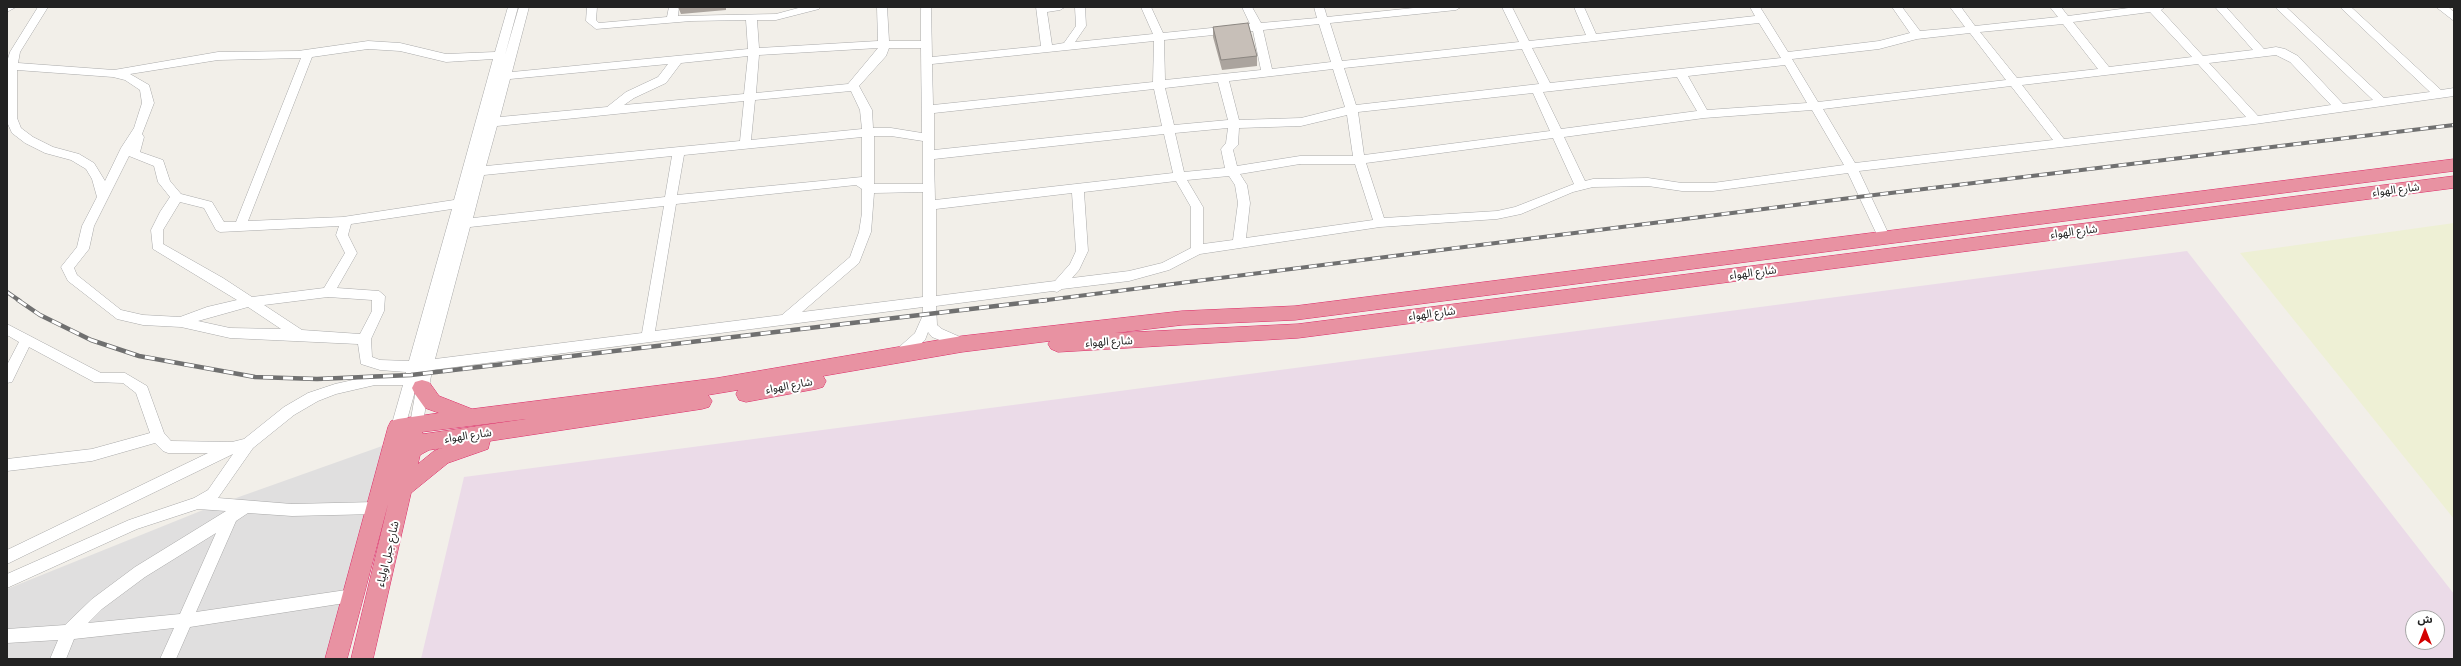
<!DOCTYPE html>
<html>
<head>
<meta charset="utf-8">
<style>
	body { margin:0 }
	#map { position:relative; width:2461px; height:666px; overflow:hidden; background:#f2efe9; font-family:"IBM Plex Sans","Noto Sans Arabic",sans-serif }
	canvas { display:block }
	.frame { position:absolute; inset:0; border:8px solid #222; pointer-events:none }
	.north { position:absolute; left:2405px; top:610px; width:40px; height:40px; box-sizing:border-box; background:#fff; border:1px solid #a7a7a7; border-radius:50%; rotate:0deg; font-size:11px; font-weight:700; line-height:16px; text-align:center; color:#222 }
	.north::after { content:''; display:block; margin:auto; width:14px; height:18px; background:#d40000; clip-path:polygon(50% 0,100% 100%,50% 72%,0 100%) }
</style>
</head>
<body>
<div id="map">
<canvas width="2461" height="666"></canvas>
<div class="frame"></div>
<div class="north">ش</div>
</div>
<script>
const c = document.querySelector('canvas').getContext('2d');
c.lineJoin = 'round';
function fillPath(path, color) { c.fillStyle = color; c.fill(path, 'evenodd'); }
const toPath = rows => new Path2D(rows.map(r => 'M' + r).join(''));
function stroke(path, color, width, dash) { c.strokeStyle = color; c.lineWidth = width; c.lineCap = dash ? 'butt' : 'round'; c.setLineDash(dash || []); c.stroke(path); }
function label(font, color, halo, rows, align = 'center') {
  c.font = font + ' "IBM Plex Sans","Noto Sans Arabic",sans-serif'; c.lineWidth = 4; c.setLineDash([]); c.textBaseline = 'middle'; c.strokeStyle = halo; c.fillStyle = color; for (const [text, x, y, turn = 0] of rows) {
    c.save(); c.translate(x, y); c.rotate((+turn || 0) * Math.PI / 180); c.textAlign = isNaN(turn) ? turn : align; if (halo) c.strokeText(text, 0, 0); c.fillText(text, 0, 0); c.restore();
  }
}
fillPath(toPath([
	[385,445,329,659,7,659,7,589,208,508]
]), '#e0dfdf');
fillPath(toPath([
	[2187,251,2454,594,2454,659,421,659,464,477],
	[2413,618,2437,618,2437,642,2413,642]
]), '#ebdbe8');
fillPath(toPath([
	[2454,223,2454,519,2240,253]
]), '#eef0d5');
const minor = toPath([
	[7,7,16,7,7,12,7,7],
	[38,7,48,7,20,52,18,63,114,70,218,52,298,51,368,41,400,43,446,54,495,52,508,7,518,7,505,55,519,7,529,7,512,72,748,49,746,20,691,21,596,29,586,21,587,7,597,7,596,20,599,23,667,17,669,7,679,7,678,16,776,14,802,7,820,7,819,9,776,20,757,20,759,48,878,41,877,7,887,7,889,41,921,41,921,7,931,7,932,57,1041,46,1036,7,1065,7,1060,10,1047,12,1052,45,1064,43,1076,26,1075,7,1085,7,1086,26,1075,42,1153,34,1141,7,1151,7,1163,33,1250,24,1242,7,1252,7,1261,23,1317,18,1314,7,1324,7,1327,17,1423,7,1461,7,1456,10,1330,23,1342,61,1519,42,1502,7,1512,7,1529,41,1586,35,1574,7,1584,7,1596,34,1755,16,1750,7,1760,7,1788,52,1879,41,1910,33,1892,7,1902,7,1920,31,1965,27,1950,7,1961,7,1975,26,2058,17,2050,7,2061,7,2068,16,2136,7,2165,7,2161,10,2203,56,2253,50,2215,7,2226,7,2264,49,2276,47,2285,49,2298,56,2343,104,2373,100,2275,7,2286,7,2384,98,2430,92,2340,7,2351,7,2441,90,2454,88,2454,96,2255,124,1859,171,1890,237,1884,242,1878,237,1848,173,1713,191,1682,191,1648,186,1593,187,1573,192,1521,214,1497,219,1380,227,1200,254,1169,270,1129,281,1062,289,1057,292,1053,291,936,306,937,325,942,329,967,340,969,344,967,348,962,349,932,337,928,332,925,340,907,357,897,357,895,353,897,349,915,333,923,315,923,307,432,370,422,428,417,430,412,428,410,424,417,384,405,427,403,431,398,433,393,431,391,427,403,385,375,385,336,394,318,401,294,415,253,448,218,498,292,504,376,502,381,504,383,508,381,512,376,514,292,516,248,513,236,521,196,612,353,589,358,591,360,596,358,601,190,627,176,659,160,659,174,628,74,639,66,659,50,659,58,640,7,643,7,629,65,625,92,599,135,567,226,511,198,509,137,529,7,588,7,574,129,520,194,498,208,490,233,454,7,564,7,550,208,453,168,453,163,451,155,443,92,461,7,471,7,459,92,449,150,433,136,393,123,383,94,382,29,347,12,382,7,383,7,365,19,342,7,335,7,324,101,373,125,373,147,386,164,433,171,441,232,442,244,439,284,407,308,393,335,384,375,375,406,374,406,372,380,370,361,364,358,344,230,338,181,327,143,325,117,319,68,281,61,267,77,247,82,226,97,197,92,179,86,169,71,160,45,153,25,143,12,133,7,122,7,62,10,52,38,7],
	[2150,12,2192,57,2109,67,2073,22,2150,12],
	[1759,23,1781,58,1550,83,1532,48,1759,23],
	[1319,24,1331,62,1272,69,1263,30,1319,24],
	[2063,24,2098,69,2017,78,1980,32,2063,24],
	[1253,31,1261,70,1165,80,1164,40,1253,31],
	[1970,33,2006,80,1818,102,1792,59,1879,49,1917,39,1970,33],
	[1154,41,1153,82,933,105,932,64,1154,41],
	[878,48,848,84,756,93,759,55,878,48],
	[889,48,921,48,922,133,891,128,873,128,872,110,859,86,886,56,889,48],
	[368,49,400,51,446,62,493,59,454,200,343,217,248,221,312,57,368,49],
	[1522,49,1539,84,1356,105,1344,68,1522,49],
	[2276,55,2290,62,2331,105,2258,116,2209,63,2276,55],
	[748,56,744,94,624,105,634,98,666,83,681,63,748,56],
	[301,58,236,222,224,222,212,202,181,194,170,181,163,160,140,152,144,137,142,134,154,103,149,85,130,74,218,60,301,58],
	[668,64,658,77,626,92,607,107,500,117,510,79,668,64],
	[2198,64,2246,117,2064,139,2022,85,2198,64],
	[1785,65,1807,103,1707,110,1688,76,1785,65],
	[1333,69,1345,107,1301,118,1239,120,1229,81,1333,69],
	[17,70,113,77,125,80,140,90,142,103,134,128,121,148,105,181,94,163,79,154,53,147,33,137,21,128,17,118,17,70],
	[1677,77,1697,111,1561,129,1543,92,1677,77],
	[1218,82,1228,120,1174,125,1165,88,1218,82],
	[2011,86,2053,140,1855,163,1823,109,2011,86],
	[1154,89,1162,126,934,150,934,113,1154,89],
	[851,91,860,110,862,129,751,140,755,100,851,91],
	[1533,93,1550,131,1364,155,1358,112,1533,93],
	[744,101,740,141,486,166,497,126,744,101],
	[1812,110,1844,165,1713,183,1682,183,1648,178,1593,179,1585,181,1564,137,1704,118,1812,110],
	[1347,115,1353,156,1300,156,1237,166,1233,150,1238,145,1239,128,1301,126,1347,115],
	[1228,128,1226,143,1221,149,1225,168,1184,172,1175,133,1228,128],
	[1164,134,1173,173,935,200,934,159,1164,134],
	[874,136,891,136,923,141,923,184,874,184,874,136],
	[862,137,862,177,677,195,684,155,862,137],
	[1553,138,1574,184,1515,207,1497,211,1384,218,1366,163,1553,138],
	[129,156,154,166,158,182,170,197,160,212,151,230,153,249,237,300,207,307,180,317,143,315,121,310,77,275,74,268,89,249,94,226,129,156],
	[672,156,665,197,473,218,484,175,672,156],
	[1300,164,1355,164,1373,220,1246,238,1250,203,1247,185,1240,174,1300,164],
	[1229,176,1235,185,1238,203,1233,240,1203,244,1203,207,1187,180,1229,176],
	[1176,181,1191,207,1191,248,1162,263,1129,271,1072,278,1079,270,1088,251,1084,192,1176,181],
	[856,185,862,189,862,213,859,232,850,257,782,315,655,331,676,204,856,185],
	[923,192,923,297,802,312,859,263,871,232,874,193,923,192],
	[1072,193,1076,251,1070,264,1055,281,936,296,936,209,1072,193],
	[180,202,204,208,216,230,220,232,339,226,336,235,345,253,324,288,252,297,223,278,163,244,163,230,180,202],
	[664,206,642,333,435,359,470,227,664,206],
	[452,209,409,361,380,360,372,357,371,339,384,311,385,296,379,291,337,288,357,253,348,235,351,224,452,209],
	[328,297,372,300,372,311,360,334,302,330,264,305,328,297],
	[248,307,281,329,230,328,198,321,248,307],
	[216,533,180,614,88,623,102,609,145,577,216,533],
	[2436,7,2448,7,2454,12,2454,21,2436,7]
]);
const highway = toPath([
	[2454,159,2454,171,1295,320,1182,325,1115,333,1298,324,2454,176,2454,188,1298,338,1058,352,1051,349,1048,344,1050,341,962,352,823,376,826,381,823,387,816,389,746,402,739,400,736,394,738,390,708,395,712,401,709,407,702,409,490,441,488,449,448,463,411,493,373,659,351,659,388,504,347,659,325,659,388,427,391,421,398,419,439,413,425,408,415,394,412,388,415,382,422,380,429,382,439,396,472,409,717,378,962,336,1182,311,1295,306,2454,159],
	[526,419,423,434,422,432,526,419],
	[441,448,434,451,418,464,420,455,429,450,443,448,441,448]
]);
stroke(minor, '#a9a9a9', 1);
stroke(highway, '#dc2a67', 1);
fillPath(minor, '#fff');
fillPath(highway, '#e892a2');
const railFar1 = toPath([
	[7,292,20,301],
	[1039,301,1866,196,2454,125]
]);
const rail = toPath([
	[18,300,40,315,91,340,139,356,255,377,317,379,411,375,1047,300]
]);
stroke(railFar1, '#707070', 4);
stroke(rail, '#707070', 4.5);
stroke(railFar1, '#fff', 2.5, [8]);
stroke(rail, '#fff', 3, [10]);
fillPath(toPath([
	[678,7,726,7,726,10,681,14],
	[1213,27,1257,56,1257,66,1222,70,1213,37]
]), '#aba49e');
const building = toPath([
	[1248,23,1257,56,1221,60,1213,27,1248,23]
]);
fillPath(building, '#c7bfb8');
stroke(building, '#8b8681', 1);
label('11px', '#222', '#fff', [
	["شارع الهواء",2396,190,-7],
	["شارع الهواء",2074,232,-7],
	["شارع الهواء",1753,273,-7],
	["شارع الهواء",1432,314,-7],
	["شارع الهواء",1109,342,-3],
	["شارع الهواء",789,386,-10],
	["شارع الهواء",468,436,-8],
	["شارع جبل اولياء",388,554,-77]
]);
</script>
</body>
</html>
